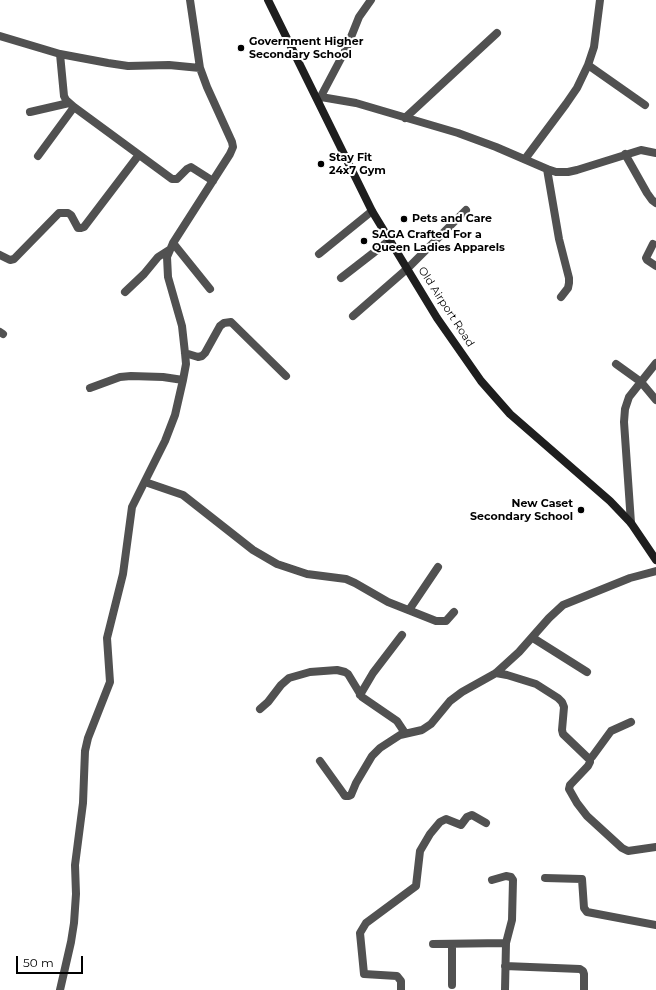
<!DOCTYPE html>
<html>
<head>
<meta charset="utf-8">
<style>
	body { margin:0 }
	#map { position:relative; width:656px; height:990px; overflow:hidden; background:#fff; font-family:Montserrat,sans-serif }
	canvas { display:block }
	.scale { position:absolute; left:16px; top:956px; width:67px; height:18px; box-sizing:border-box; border:2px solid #000; border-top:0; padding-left:5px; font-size:12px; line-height:14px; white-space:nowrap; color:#000; -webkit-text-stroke:3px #fff; paint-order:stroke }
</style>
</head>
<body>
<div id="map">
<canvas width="656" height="990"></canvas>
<div class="scale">50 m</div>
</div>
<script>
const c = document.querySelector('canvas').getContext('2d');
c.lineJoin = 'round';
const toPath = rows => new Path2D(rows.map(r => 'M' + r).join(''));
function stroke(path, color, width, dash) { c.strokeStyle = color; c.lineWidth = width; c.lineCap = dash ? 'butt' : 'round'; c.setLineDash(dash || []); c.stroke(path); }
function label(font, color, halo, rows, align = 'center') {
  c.font = font + ' Montserrat,sans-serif'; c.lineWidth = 4; c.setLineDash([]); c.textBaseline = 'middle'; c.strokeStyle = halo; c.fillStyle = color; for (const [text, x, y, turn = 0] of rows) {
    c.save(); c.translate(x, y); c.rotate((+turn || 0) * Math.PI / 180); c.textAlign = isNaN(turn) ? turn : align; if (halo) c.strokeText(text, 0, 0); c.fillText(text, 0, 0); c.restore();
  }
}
stroke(toPath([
	[0,36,60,54,108,63,128,66,169,65,200,68],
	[60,54,64,96,66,100,74,107,172,179,177,179,187,169,191,167,213,181],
	[588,65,645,105],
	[321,97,356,103,458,133,496,147,547,169,556,172,568,172,577,170,641,150,656,153],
	[319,100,347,47,359,17,371,0],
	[30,112,69,103],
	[405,118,497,33],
	[625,154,647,193,652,200,656,203],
	[38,156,74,107],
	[525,159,566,104,577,88,588,65,594,47,600,0],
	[547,169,559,239,569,278,569,283,568,288,561,297],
	[173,243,210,289],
	[653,244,646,258,647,260,656,266],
	[319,254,372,211],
	[0,255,10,260,14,259,59,213,68,213,71,215,78,228,81,228,84,227,138,156],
	[341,278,390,240],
	[125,292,144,274,158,257,169,250],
	[353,316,408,268,466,210],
	[0,332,3,334],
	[185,353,198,357,202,356,205,353,220,326,224,323,231,322,286,376],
	[616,364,641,382,656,400],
	[90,388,120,377,131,376,163,377,183,380],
	[145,482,183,495,253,550,277,564,307,574,346,579,355,583,388,602,436,621,446,621,454,612],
	[631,523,624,422,625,409,629,397,656,363],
	[409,610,438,567],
	[533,638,587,672],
	[496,673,507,675,536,684,558,698,562,702,564,707,562,730,563,734,588,758,592,757,611,731,631,722],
	[360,695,373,673,402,635],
	[260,709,268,702,281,685,289,678,310,672,337,670,345,672,348,674,362,697,397,721,405,733],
	[590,758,590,762,588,766,570,785,569,789,577,803,587,816,622,848,628,851,656,847],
	[320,761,343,793,345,796,349,796,351,795,356,783,372,756,380,748,400,735,422,730,431,724,450,701,462,692,496,673,519,652,549,618,563,605,630,578,656,571],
	[545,878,582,879,584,908,587,912,656,925],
	[492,880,506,876,511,877,513,880,512,920,506,943,505,990],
	[433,944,506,943],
	[505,966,580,969,583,971,584,974,584,990],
	[452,985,452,944],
	[60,990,71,942,74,923,76,894,75,865,83,803,85,751,88,738,110,682,107,638,123,574,132,507,165,441,175,415,183,380,186,364,185,353,182,326,168,277,167,257,173,243,230,154,233,147,232,142,207,87,200,68,190,0],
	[401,990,401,981,397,976,364,974,360,933,366,923,416,886,420,851,430,834,440,822,446,819,461,825,467,817,472,815,486,823]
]), '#515151', 8);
stroke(toPath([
	[268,0,372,211,437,318,481,381,510,414,610,501,631,523,656,560]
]), '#1e1e1e', 8);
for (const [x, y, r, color] of [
	[241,48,4,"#000"],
	[321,164,4,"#000"],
	[404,219,4,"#000"],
	[364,241,4,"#000"],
	[581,510,4,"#000"]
]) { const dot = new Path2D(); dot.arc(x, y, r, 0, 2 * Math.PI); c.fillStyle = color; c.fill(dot); stroke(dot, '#fff', 1.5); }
label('bold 11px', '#000', '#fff', [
	["Government Higher",249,42],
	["Secondary School",249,55],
	["Stay Fit",329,158],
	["24x7 Gym",329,171],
	["Pets and Care",412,219],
	["SAGA Crafted For a",372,235],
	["Queen Ladies Apparels",372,248],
	["New Caset",573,504,"right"],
	["Secondary School",573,517,"right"]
], 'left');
label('11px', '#000', '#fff', [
	["Old Airport Road",446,307,57]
]);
</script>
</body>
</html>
